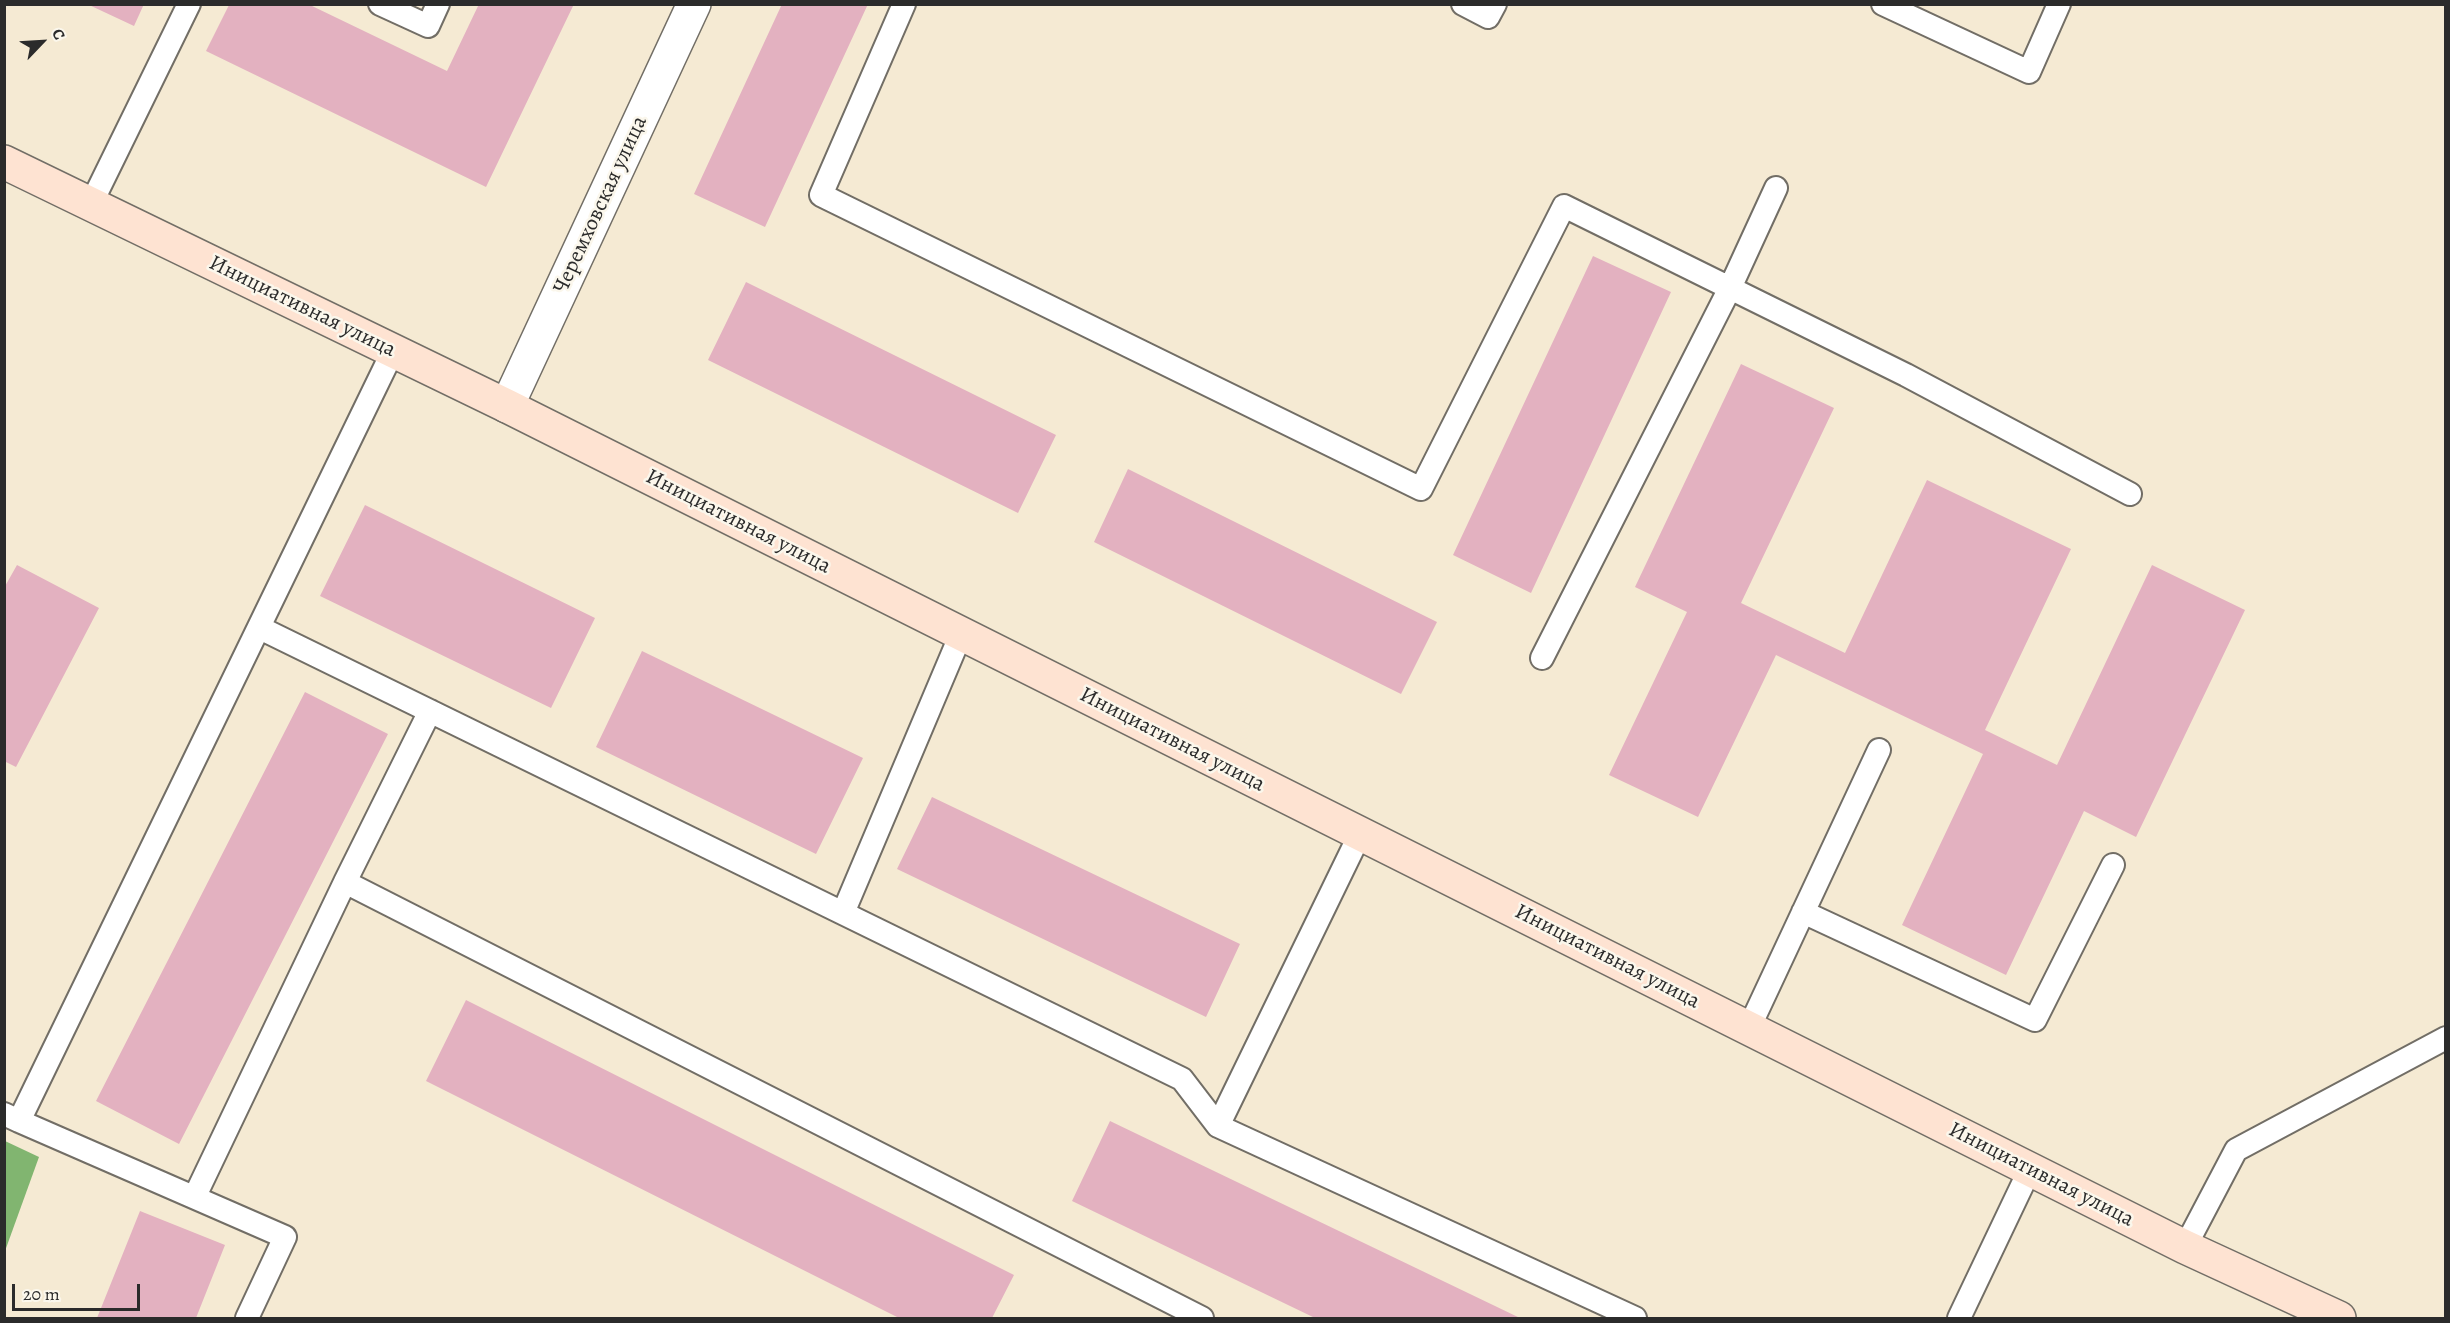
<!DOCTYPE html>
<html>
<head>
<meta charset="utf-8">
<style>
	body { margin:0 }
	#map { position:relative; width:2450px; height:1323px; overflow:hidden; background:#f5ead3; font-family:Alegreya,serif }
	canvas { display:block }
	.frame { position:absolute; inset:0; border:6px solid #2b2b2b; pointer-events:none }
	.north { position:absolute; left:12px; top:12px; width:60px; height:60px; -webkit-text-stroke:4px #fbf7ec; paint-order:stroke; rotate:65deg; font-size:16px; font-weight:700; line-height:24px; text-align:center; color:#2b2b2b }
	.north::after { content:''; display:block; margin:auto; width:21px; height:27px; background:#2b2b2b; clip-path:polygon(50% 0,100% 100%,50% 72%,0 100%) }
	.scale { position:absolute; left:12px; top:1284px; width:128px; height:27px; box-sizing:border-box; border:3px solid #2b2b2b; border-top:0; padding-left:8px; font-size:18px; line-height:21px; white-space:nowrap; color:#2b2b2b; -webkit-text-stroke:4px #fbf7ec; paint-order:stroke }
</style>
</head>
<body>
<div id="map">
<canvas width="2450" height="1323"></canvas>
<div class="frame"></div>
<div class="north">С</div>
<div class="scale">20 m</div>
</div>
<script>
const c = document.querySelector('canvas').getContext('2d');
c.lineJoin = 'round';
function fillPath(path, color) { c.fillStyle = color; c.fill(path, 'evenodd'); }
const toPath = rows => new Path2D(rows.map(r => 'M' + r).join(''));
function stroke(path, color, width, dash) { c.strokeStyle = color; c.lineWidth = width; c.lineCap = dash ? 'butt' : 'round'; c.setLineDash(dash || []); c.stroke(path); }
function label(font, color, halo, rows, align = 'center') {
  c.font = font + ' Alegreya,serif'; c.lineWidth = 5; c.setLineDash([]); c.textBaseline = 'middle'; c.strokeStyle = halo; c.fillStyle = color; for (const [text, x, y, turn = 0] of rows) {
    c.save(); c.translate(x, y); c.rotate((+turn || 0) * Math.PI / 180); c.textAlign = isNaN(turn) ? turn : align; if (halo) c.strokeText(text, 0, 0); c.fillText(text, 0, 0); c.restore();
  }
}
fillPath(toPath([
	[5,1141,39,1157,5,1251]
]), '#81b570');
fillPath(toPath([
	[87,4,144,4,134,26],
	[479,4,574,4,486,187,206,51,229,5,310,5,447,71],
	[782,4,868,4,765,227,694,194],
	[1593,256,1671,292,1531,593,1453,555],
	[746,282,1056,435,1018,513,708,360],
	[1741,364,1834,408,1741,603,1845,653,1927,480,2071,549,1985,730,2057,765,2152,565,2245,610,2136,837,2084,811,2006,975,1902,925,1983,754,1776,655,1698,817,1609,775,1687,612,1635,587],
	[1128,469,1437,622,1401,694,1094,542],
	[365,505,595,618,551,708,320,596],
	[17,565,99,608,16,767,4,761,4,588],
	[642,651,863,758,816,854,596,747],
	[305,692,388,734,179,1144,96,1101],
	[932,797,1240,944,1206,1017,897,869],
	[466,1000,1014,1275,992,1318,899,1318,426,1081],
	[1110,1121,1520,1318,1315,1318,1072,1201],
	[140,1211,225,1245,196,1318,97,1318]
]), '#e3b1c0');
const lane = toPath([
	[380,4,428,26,438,4],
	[904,4,821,195,1421,489,1564,206,1906,375,2130,494],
	[1463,4,1488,17,1495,4],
	[1883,4,2029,72,2059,4],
	[91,204,189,4],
	[260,628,1182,1079,1218,1126,1635,1318],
	[1542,658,1730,288,1776,188],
	[345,882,430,711],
	[1803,912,2035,1020,2113,865],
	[843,913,961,634],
	[1749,1028,1879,750],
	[4,1114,19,1121,393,351],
	[19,1121,285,1237,247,1318],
	[1218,1126,1360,834],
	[195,1196,345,882,1202,1318],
	[2185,1247,2236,1150,2446,1038],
	[1959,1318,2030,1169]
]);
const street = toPath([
	[507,406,694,4]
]);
const secondary = toPath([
	[4,162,507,406,2185,1247,2339,1318]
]);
stroke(lane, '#726e66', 26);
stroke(street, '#726e66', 36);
stroke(secondary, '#726e66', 36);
stroke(lane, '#fff', 22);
stroke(street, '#fff', 33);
stroke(secondary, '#fee3d2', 33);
label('22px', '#2b2b2b', '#fbf7ec', [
	["Черемховская улица",601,205,-65],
	["Инициативная улица",302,307,26],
	["Инициативная улица",738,522,27],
	["Инициативная улица",1172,740,27],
	["Инициативная улица",1607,957,27],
	["Инициативная улица",2041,1175,27]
]);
</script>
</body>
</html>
